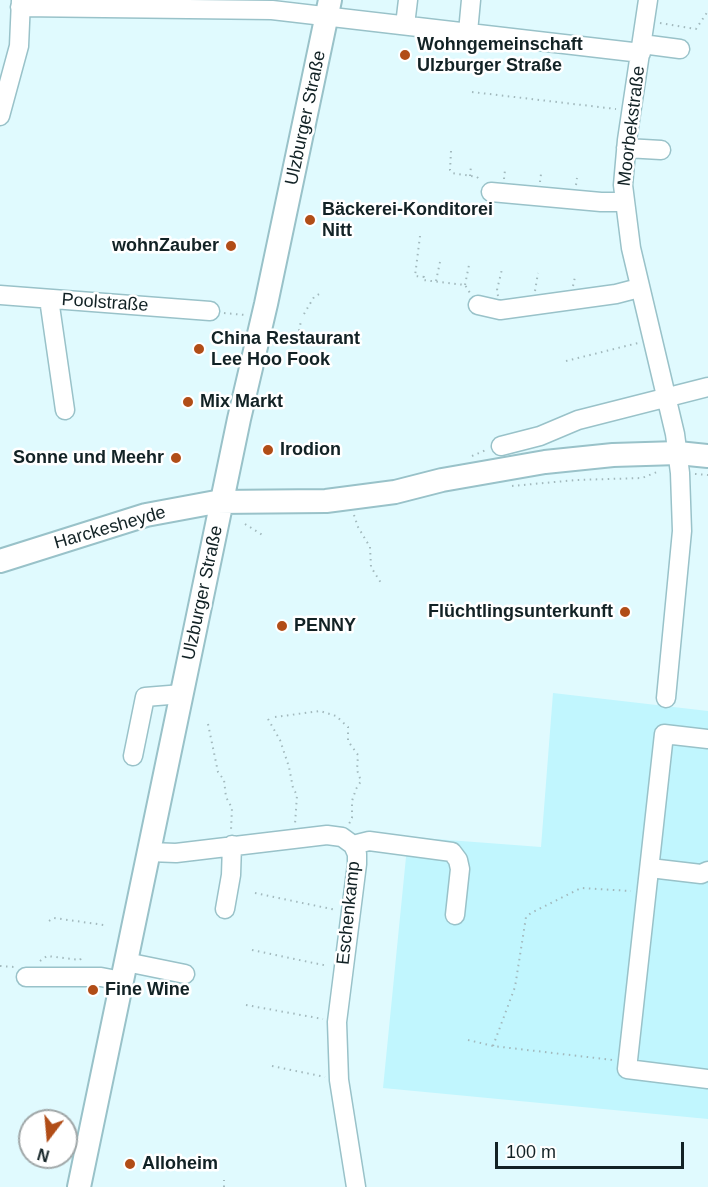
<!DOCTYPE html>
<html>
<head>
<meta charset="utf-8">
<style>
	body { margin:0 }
	#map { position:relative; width:708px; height:1187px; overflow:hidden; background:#e0fafe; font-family:Arial,sans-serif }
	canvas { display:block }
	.north { position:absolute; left:18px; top:1109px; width:60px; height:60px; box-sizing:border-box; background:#fff; border:2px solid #a0a7a8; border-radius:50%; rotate:196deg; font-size:16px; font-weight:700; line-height:24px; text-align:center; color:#122225 }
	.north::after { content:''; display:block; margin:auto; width:21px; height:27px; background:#b14d17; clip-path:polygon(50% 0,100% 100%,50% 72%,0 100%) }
	.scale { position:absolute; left:495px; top:1142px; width:189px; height:27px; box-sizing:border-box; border:3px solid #122225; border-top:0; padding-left:8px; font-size:18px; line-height:21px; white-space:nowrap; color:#122225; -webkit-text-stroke:4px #fff; paint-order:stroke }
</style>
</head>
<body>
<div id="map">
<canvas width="708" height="1187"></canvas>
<div class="north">N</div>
<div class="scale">100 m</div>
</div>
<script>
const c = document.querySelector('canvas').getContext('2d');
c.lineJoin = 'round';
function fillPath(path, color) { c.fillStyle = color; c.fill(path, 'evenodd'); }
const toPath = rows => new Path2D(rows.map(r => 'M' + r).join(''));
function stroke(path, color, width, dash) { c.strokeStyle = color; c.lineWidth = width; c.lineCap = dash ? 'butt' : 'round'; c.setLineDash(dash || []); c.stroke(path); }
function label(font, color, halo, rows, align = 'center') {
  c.font = font + ' Arial,sans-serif'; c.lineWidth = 5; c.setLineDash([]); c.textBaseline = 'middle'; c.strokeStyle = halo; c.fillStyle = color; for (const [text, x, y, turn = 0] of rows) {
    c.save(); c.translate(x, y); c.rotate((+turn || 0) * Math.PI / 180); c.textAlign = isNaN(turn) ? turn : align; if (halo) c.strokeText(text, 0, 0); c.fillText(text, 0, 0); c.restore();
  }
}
fillPath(toPath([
	[553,693,708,711,708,1119,383,1088,408,837,541,847]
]), '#c1f6fe');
const minor = toPath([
	[648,0,627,140,623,185,631,248,675,434,680,473,682,531,666,698],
	[20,7,272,10,641,53],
	[405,25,408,0],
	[468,32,471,0],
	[642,44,680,49],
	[0,116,19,46,21,0],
	[626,148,661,150],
	[491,192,601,202,625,202],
	[0,295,210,311],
	[49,299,65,410],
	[478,305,500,310,616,294,639,288],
	[501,446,540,436,578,420,708,387],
	[708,739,664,734,627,1069,708,1079],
	[133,756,145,697,182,694],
	[353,845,369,841,452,852,458,860,460,869,455,915],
	[149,852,176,853,327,835,342,837,353,845,357,854,357,864,337,1022,339,1080,356,1187],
	[650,868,701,874,708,871],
	[225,909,231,875,232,845],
	[126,962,185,974],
	[26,977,101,977,122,981]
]);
const major = toPath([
	[0,561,146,515,216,502,326,501,395,492,442,480,545,462,613,455,678,453,708,456],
	[79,1187,239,419,266,304,330,0]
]);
stroke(minor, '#99c2c9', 21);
stroke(major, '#99c2c9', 26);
stroke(toPath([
	[660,23,696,29,708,11],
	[472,92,616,109],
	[451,151,450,170,452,173,477,177,481,181],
	[470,176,471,166],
	[504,179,505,170],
	[540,182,541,174],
	[576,185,577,178],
	[420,236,415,276,424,277,423,280,465,285,470,293],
	[436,281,440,262],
	[465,285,469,265],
	[573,286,575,277],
	[535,291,538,273],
	[498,296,497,290,502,269],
	[224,313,245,315],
	[304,314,314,297,321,293],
	[277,336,297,340,301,321],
	[566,361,638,343],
	[472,456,486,450],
	[695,474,708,475],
	[512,486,576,480,642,478,657,472],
	[354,515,358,527,370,547,371,567,381,583],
	[245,524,264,536],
	[275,717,320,711,336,716,348,727,348,741,358,755,357,770,361,781,356,789,352,801,352,818,349,824],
	[268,719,280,740,289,767,293,788,297,795,295,824],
	[208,724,218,772,224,780,226,797,232,808,231,830],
	[255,893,336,910],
	[49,921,54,918,104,925,104,927],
	[252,950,328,966],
	[40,961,47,956,80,960,83,955],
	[0,966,15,967],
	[246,1005,323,1019],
	[468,1040,493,1046,613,1060],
	[493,1046,515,987,526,917,531,913,581,888,631,891],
	[272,1066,325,1077],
	[224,1187,224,1180]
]), '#a2b9bd', 2, [1.5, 4.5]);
stroke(minor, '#fff', 18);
stroke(major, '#fff', 22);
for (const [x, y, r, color] of [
	[405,55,6,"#b14d17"],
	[310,220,6,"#b14d17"],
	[231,246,6,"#b14d17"],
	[199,349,6,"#b14d17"],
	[188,402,6,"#b14d17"],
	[268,450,6,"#b14d17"],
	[176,458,6,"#b14d17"],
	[625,612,6,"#b14d17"],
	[282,626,6,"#b14d17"],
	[93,990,6,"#b14d17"],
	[130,1164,6,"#b14d17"]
]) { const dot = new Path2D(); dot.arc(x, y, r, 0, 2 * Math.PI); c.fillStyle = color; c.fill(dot); stroke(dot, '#fff', 2); }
label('bold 18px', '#122225', '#fff', [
	["Wohngemeinschaft",417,45],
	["Ulzburger Straße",417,66],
	["Bäckerei-Konditorei",322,210],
	["Nitt",322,231],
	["wohnZauber",219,246,"right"],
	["China Restaurant",211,339],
	["Lee Hoo Fook",211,360],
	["Mix Markt",200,402],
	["Irodion",280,450],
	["Sonne und Meehr",164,458,"right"],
	["Flüchtlingsunterkunft",613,612,"right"],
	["PENNY",294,626],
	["Fine Wine",105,990],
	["Alloheim",142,1164]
], 'left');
label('18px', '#122225', '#fff', [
	["Ulzburger Straße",306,118,-78],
	["Moorbekstraße",632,126,-83],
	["Poolstraße",105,303,4],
	["Harckesheyde",110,528,-16],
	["Ulzburger Straße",203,593,-78],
	["Eschenkamp",349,913,-84]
]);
</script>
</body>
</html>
